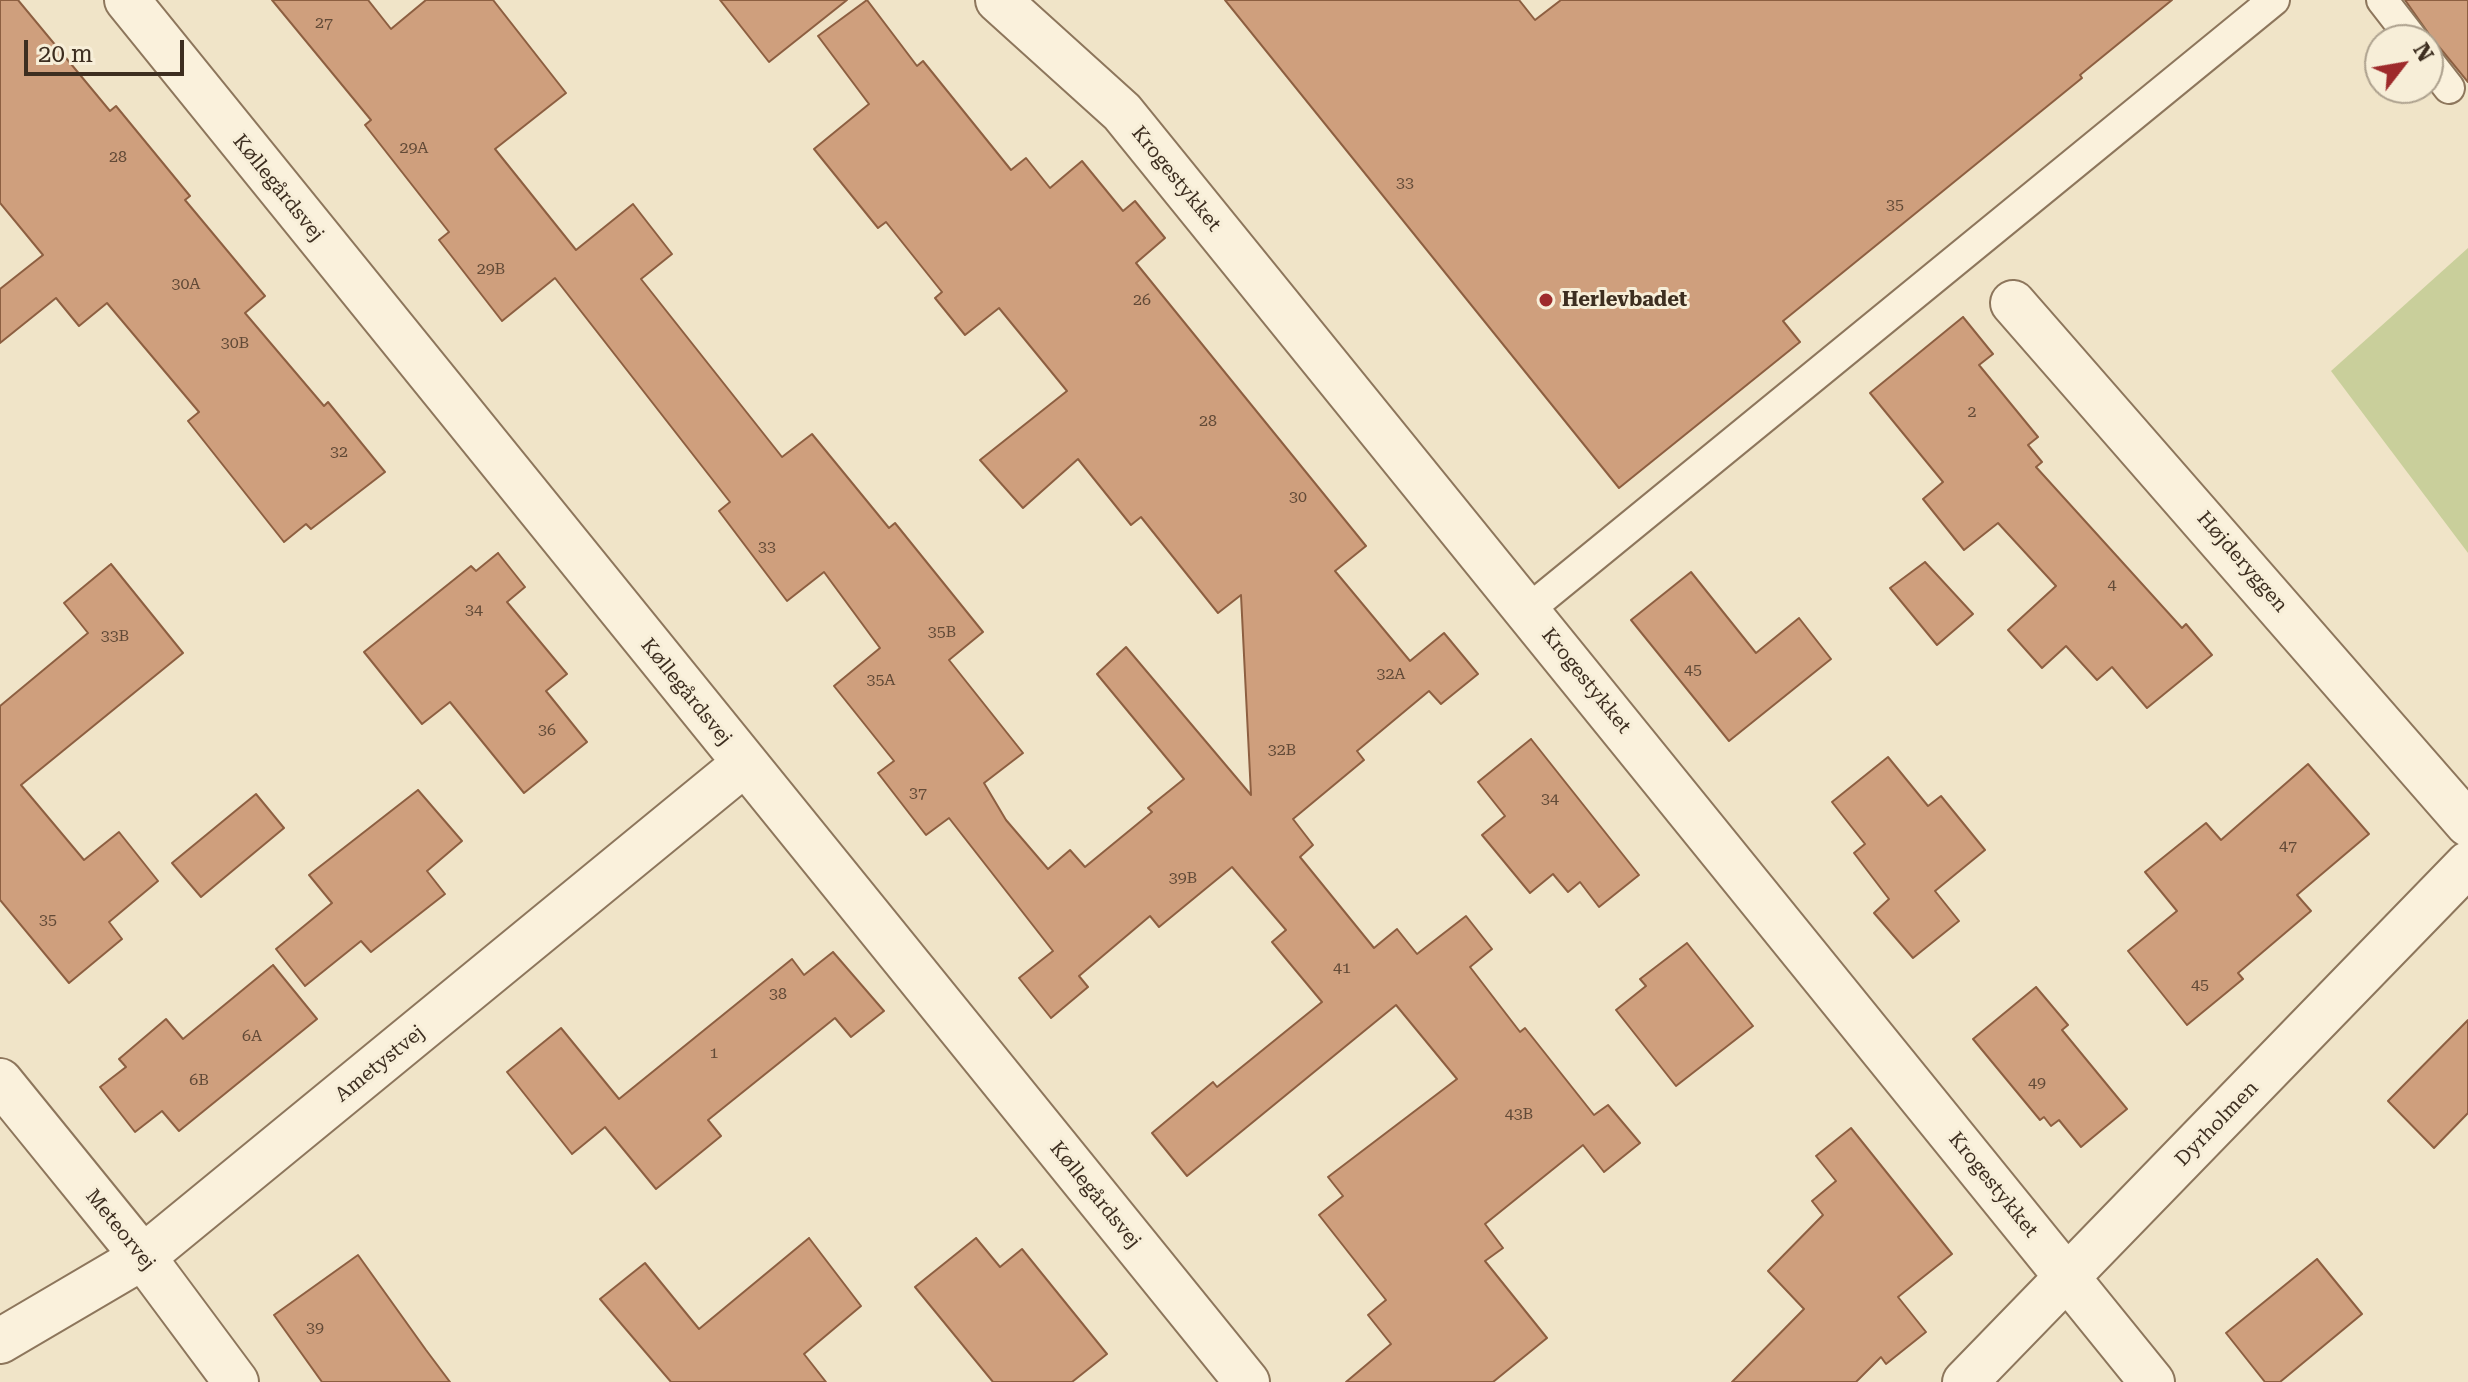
<!DOCTYPE html>
<html>
<head>
<meta charset="utf-8">
<style>
	body { margin:0 }
	#map { position:relative; width:2468px; height:1382px; overflow:hidden; background:#f0e4c8; font-family:"Roboto Serif",serif }
	canvas { display:block }
	.north { position:absolute; left:2364px; top:24px; width:80px; height:80px; box-sizing:border-box; background:#f7eed8; border:2px solid #ada18e; border-radius:50%; rotate:59deg; font-size:22px; font-weight:700; line-height:32px; text-align:center; color:#3d2e20 }
	.north::after { content:''; display:block; margin:auto; width:28px; height:36px; background:#9e2a2b; clip-path:polygon(50% 0,100% 100%,50% 72%,0 100%) }
	.scale { position:absolute; left:24px; top:40px; width:160px; height:36px; box-sizing:border-box; border:4px solid #3d2e20; border-top:0; padding-left:10px; font-size:24px; line-height:28px; white-space:nowrap; color:#3d2e20; -webkit-text-stroke:6px #f7eed8; paint-order:stroke }
</style>
</head>
<body>
<div id="map">
<canvas width="2468" height="1382"></canvas>
<div class="north">N</div>
<div class="scale">20 m</div>
</div>
<script>
const c = document.querySelector('canvas').getContext('2d');
c.lineJoin = 'round';
function fillPath(path, color) { c.fillStyle = color; c.fill(path, 'evenodd'); }
const toPath = rows => new Path2D(rows.map(r => 'M' + r).join(''));
function stroke(path, color, width, dash) { c.strokeStyle = color; c.lineWidth = width; c.lineCap = dash ? 'butt' : 'round'; c.setLineDash(dash || []); c.stroke(path); }
function label(font, color, halo, rows, align = 'center') {
  c.font = font + ' "Roboto Serif",serif'; c.lineWidth = 6; c.setLineDash([]); c.textBaseline = 'middle'; c.strokeStyle = halo; c.fillStyle = color; for (const [text, x, y, turn = 0] of rows) {
    c.save(); c.translate(x, y); c.rotate((+turn || 0) * Math.PI / 180); c.textAlign = isNaN(turn) ? turn : align; if (halo) c.strokeText(text, 0, 0); c.fillText(text, 0, 0); c.restore();
  }
}
fillPath(toPath([
	[2468,248,2468,553,2331,371]
]), '#c9cf9b');
const building = toPath([
	[0,0,18,0,110,111,116,106,190,196,185,200,265,296,245,313,324,406,328,402,385,472,311,529,306,524,284,542,188,421,199,412,107,303,79,326,56,298,0,343,0,289,43,255,0,203,0,0],
	[272,0,368,0,391,29,426,0,493,0,566,93,495,149,576,250,633,204,672,254,641,279,782,457,812,434,889,528,895,523,983,632,949,660,1023,753,984,783,1006,820,1048,869,1070,850,1085,867,1152,812,1148,808,1184,779,1097,674,1126,647,1251,795,1241,595,1218,613,1141,517,1131,525,1078,459,1023,508,980,460,1067,391,999,308,965,335,935,298,942,292,886,222,878,228,814,149,869,104,818,36,867,0,917,66,923,61,1011,170,1026,158,1050,188,1082,161,1123,211,1135,201,1165,238,1136,263,1366,546,1335,571,1410,661,1444,633,1478,674,1441,704,1429,691,1357,751,1364,760,1293,819,1313,845,1300,857,1374,948,1397,929,1417,954,1466,916,1492,949,1470,967,1520,1032,1525,1028,1594,1115,1608,1105,1640,1143,1604,1172,1583,1145,1485,1224,1503,1248,1485,1261,1547,1338,1493,1382,1346,1382,1391,1344,1368,1315,1386,1300,1319,1215,1343,1196,1328,1177,1457,1079,1396,1005,1187,1176,1152,1133,1213,1082,1217,1087,1322,1002,1272,942,1286,930,1232,867,1159,927,1150,916,1079,976,1088,987,1051,1018,1019,978,1053,951,949,818,926,835,878,773,894,761,834,686,880,648,824,572,787,601,719,511,730,502,555,278,502,321,439,240,449,232,365,125,371,120,272,0],
	[720,0,847,0,769,62,720,0],
	[1225,0,1519,0,1535,20,1561,0,2172,0,2080,75,2082,78,1783,321,1800,342,1619,488,1225,0],
	[2405,0,2468,0,2468,82,2431,37,2405,0],
	[1963,317,1993,354,1979,365,2038,437,2028,445,2042,462,2036,467,2182,628,2186,624,2212,655,2147,708,2112,667,2097,680,2066,646,2042,668,2008,630,2056,586,1998,523,1964,550,1923,499,1943,482,1870,393,1963,317],
	[498,553,525,587,507,602,567,674,546,691,587,742,524,793,450,702,422,724,364,652,471,566,476,571,498,553],
	[1925,562,1973,614,1937,645,1890,588,1925,562],
	[111,564,183,653,21,785,84,860,119,832,158,881,109,922,122,939,69,983,0,900,0,706,88,633,64,603,111,564],
	[1691,572,1756,653,1799,618,1831,659,1729,741,1631,620,1691,572],
	[1531,739,1639,875,1599,907,1580,882,1568,892,1553,874,1530,893,1482,835,1505,816,1478,782,1531,739],
	[1888,757,1928,806,1941,796,1985,850,1935,891,1959,921,1913,958,1874,913,1889,899,1854,853,1865,844,1832,802,1888,757],
	[2308,764,2369,834,2297,895,2311,911,2238,973,2243,979,2187,1025,2128,951,2177,911,2145,872,2206,823,2221,840,2308,764],
	[418,790,462,841,427,871,445,894,371,952,361,941,305,986,276,949,332,903,309,875,418,790],
	[256,794,284,828,201,897,172,863,256,794],
	[1687,943,1753,1026,1676,1086,1616,1010,1646,986,1640,979,1687,943],
	[833,952,884,1011,851,1037,835,1018,708,1120,721,1136,656,1189,605,1127,572,1154,507,1072,561,1028,619,1099,792,959,804,975,833,952],
	[273,965,317,1019,179,1131,162,1111,135,1132,100,1087,126,1067,119,1059,166,1019,183,1039,273,965],
	[2036,987,2068,1025,2062,1030,2127,1109,2081,1147,2059,1120,2051,1126,2044,1117,2040,1120,1973,1039,2036,987],
	[2468,1020,2468,1113,2434,1148,2388,1101,2468,1020],
	[1851,1128,1952,1254,1898,1297,1926,1332,1886,1364,1881,1357,1856,1382,1732,1382,1804,1309,1768,1271,1823,1215,1812,1201,1836,1181,1816,1156,1851,1128],
	[809,1238,861,1306,804,1354,826,1382,671,1382,600,1299,645,1263,699,1329,809,1238],
	[976,1238,1000,1267,1022,1249,1107,1354,1072,1382,993,1382,915,1287,976,1238],
	[358,1255,426,1350,450,1382,322,1382,274,1315,358,1255],
	[2317,1259,2362,1314,2280,1382,2265,1382,2226,1333,2317,1259]
]);
fillPath(building, '#cf9f7d');
stroke(building, '#8d5f41', 2);
const service = toPath([
	[2382,0,2413,40],
	[2428,61,2449,88],
	[1528,610,2274,0]
]);
const minor = toPath([
	[127,0,1247,1382],
	[998,0,1122,112,2152,1382],
	[2013,303,2468,824],
	[0,1081,143,1257,236,1382],
	[0,1341,143,1257,744,764],
	[1965,1382,2468,864]
]);
stroke(service, '#8d765c', 34);
stroke(minor, '#8d765c', 48);
stroke(service, '#faf1dc', 30);
stroke(minor, '#faf1dc', 44);
for (const [x, y, r, color] of [
	[1546,300,8,"#9e2a2b"]
]) { const dot = new Path2D(); dot.arc(x, y, r, 0, 2 * Math.PI); c.fillStyle = color; c.fill(dot); stroke(dot, '#f7eed8', 3); }
label('16px', '#624a37', null, [
	["27",324,23],
	["29A",414,148],
	["28",118,157],
	["33",1405,183],
	["35",1895,205],
	["29B",491,269],
	["30A",186,284],
	["26",1142,300],
	["30B",235,343],
	["2",1972,412],
	["28",1208,421],
	["32",339,452],
	["30",1298,497],
	["33",767,547],
	["4",2112,585],
	["34",474,610],
	["35B",942,632],
	["33B",115,636],
	["45",1693,670],
	["32A",1391,674],
	["35A",881,680],
	["36",547,730],
	["32B",1282,750],
	["37",918,793],
	["34",1550,799],
	["47",2288,846],
	["39B",1183,878],
	["35",48,920],
	["41",1342,968],
	["45",2200,985],
	["38",778,994],
	["6A",252,1036],
	["1",714,1053],
	["6B",199,1080],
	["49",2037,1083],
	["43B",1519,1114],
	["39",315,1328]
]);
label('20px', '#3d2e20', '#f7eed8', [
	["Krogestykket",1176,179,51],
	["Køllegårdsvej",278,188,51],
	["Højderyggen",2242,562,49],
	["Krogestykket",1586,681,51],
	["Køllegårdsvej",686,692,51],
	["Ametystvej",380,1064,-39],
	["Dyrholmen",2217,1124,-46],
	["Krogestykket",1993,1185,51],
	["Køllegårdsvej",1095,1195,51],
	["Meteorvej",120,1230,51]
]);
label('bold 20px', '#3d2e20', '#f7eed8', [
	["Herlevbadet",1562,300]
], 'left');
</script>
</body>
</html>
